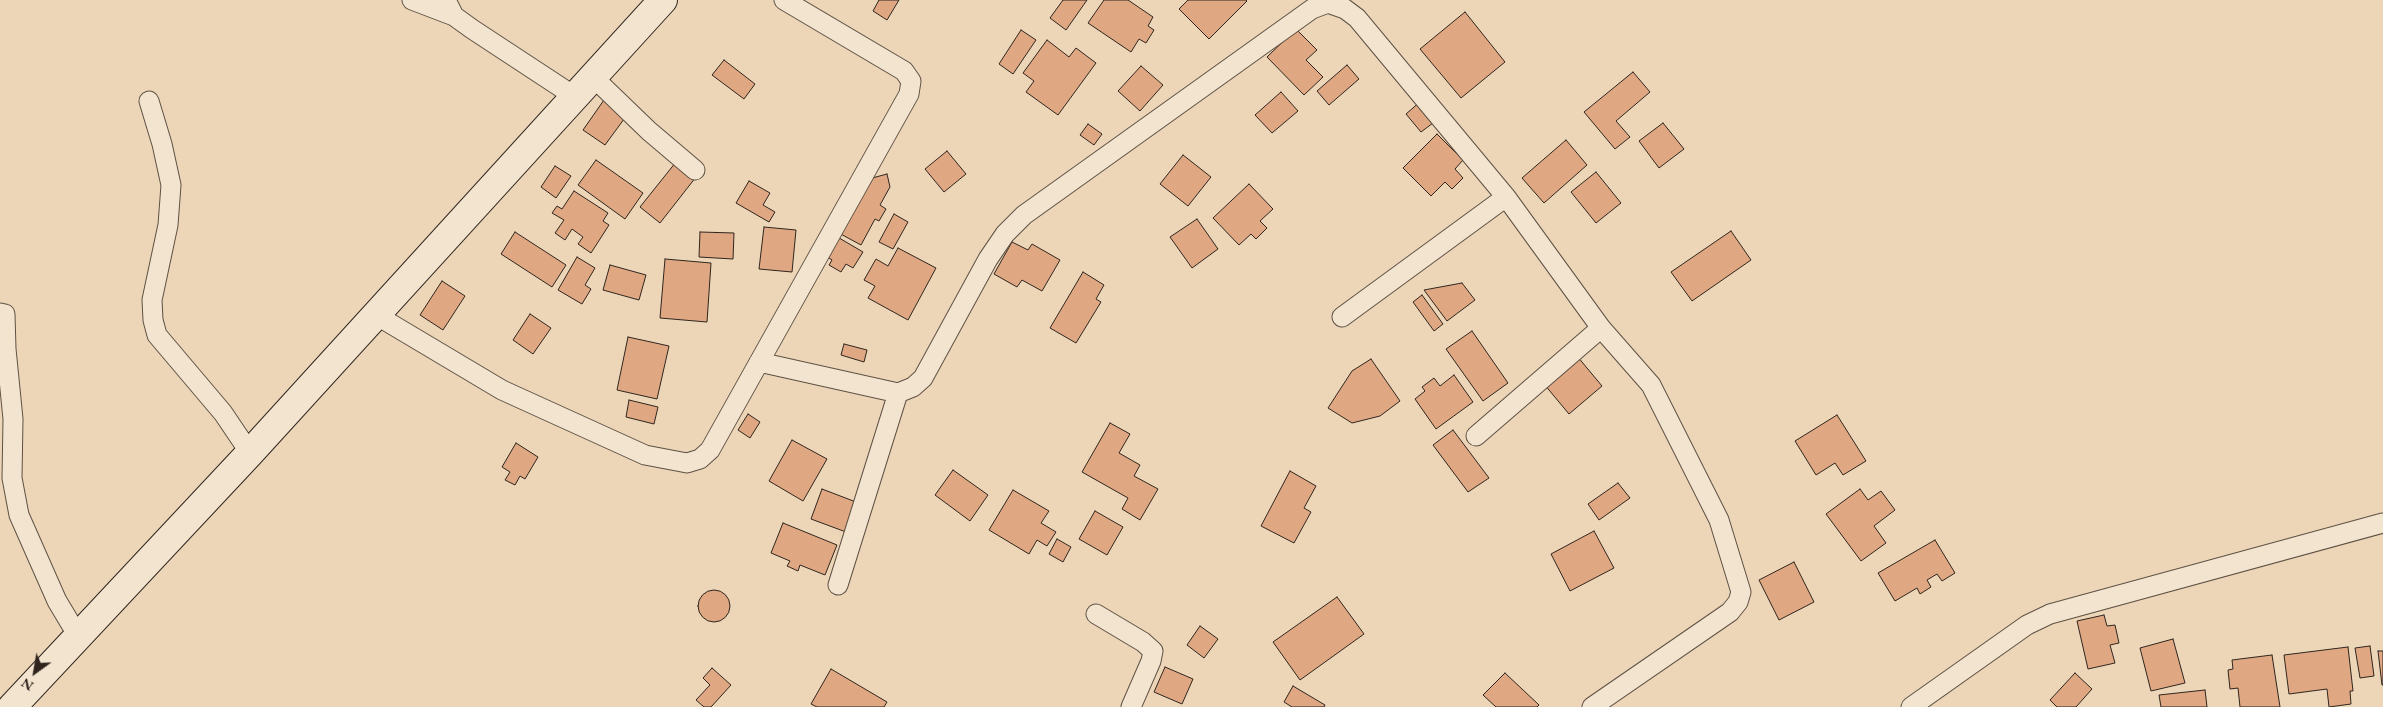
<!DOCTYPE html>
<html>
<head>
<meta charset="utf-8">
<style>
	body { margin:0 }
	#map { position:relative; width:2383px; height:707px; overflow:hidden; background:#ecd6b7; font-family:"EB Garamond",serif }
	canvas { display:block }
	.north { position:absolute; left:10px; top:647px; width:50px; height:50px; -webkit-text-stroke:4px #f3e4d0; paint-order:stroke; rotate:212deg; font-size:14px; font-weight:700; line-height:20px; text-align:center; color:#2f251e }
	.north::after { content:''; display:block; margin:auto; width:18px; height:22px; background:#2f251e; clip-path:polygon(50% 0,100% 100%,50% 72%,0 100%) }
</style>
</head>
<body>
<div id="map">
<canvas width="2383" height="707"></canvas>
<div class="north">N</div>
</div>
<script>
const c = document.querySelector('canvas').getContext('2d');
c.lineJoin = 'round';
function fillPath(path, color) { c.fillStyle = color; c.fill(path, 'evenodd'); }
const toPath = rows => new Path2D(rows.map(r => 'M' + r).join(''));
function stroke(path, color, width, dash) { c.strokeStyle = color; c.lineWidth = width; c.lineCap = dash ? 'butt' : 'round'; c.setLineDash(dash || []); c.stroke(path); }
const building = toPath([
	[879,0,899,0,887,20,873,11,879,0],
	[1063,0,1087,0,1066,30,1050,18,1063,0],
	[1104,0,1128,0,1153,17,1148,26,1154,30,1146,43,1139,39,1131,52,1088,23,1104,0],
	[1188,0,1246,0,1247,1,1209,39,1179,9,1188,0],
	[1465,12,1505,62,1461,98,1420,49,1465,12],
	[1296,29,1317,50,1306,60,1323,77,1304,95,1267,57,1296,29],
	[1021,30,1036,40,1013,74,999,64,1021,30],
	[1047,40,1069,57,1076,48,1096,63,1058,115,1026,92,1034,81,1023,73,1047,40],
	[724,60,755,84,744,99,712,75,724,60],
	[1347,65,1359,79,1329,105,1317,91,1347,65],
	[1141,66,1163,85,1140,111,1118,91,1141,66],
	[1633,72,1650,92,1616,121,1630,137,1615,149,1584,112,1633,72],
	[1281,92,1298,111,1272,133,1255,115,1281,92],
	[604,100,627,115,605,145,583,130,604,100],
	[1421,101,1437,120,1421,132,1406,114,1421,101],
	[1663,123,1684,149,1659,168,1639,141,1663,123],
	[1088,124,1102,134,1094,145,1080,135,1088,124],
	[1437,134,1463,160,1455,169,1463,178,1452,189,1445,182,1431,196,1403,168,1437,134],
	[1566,140,1587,165,1544,203,1522,178,1566,140],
	[947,151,966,174,944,192,925,169,947,151],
	[1183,155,1211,177,1188,206,1160,184,1183,155],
	[596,160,643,193,625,219,578,185,596,160],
	[676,162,696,177,660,223,640,207,676,162],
	[555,166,571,176,556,198,541,187,555,166],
	[1596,172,1621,203,1596,223,1571,192,1596,172],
	[887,174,890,187,880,205,886,209,879,221,875,219,861,245,837,232,865,180,887,174],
	[749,181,770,193,763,205,775,212,769,222,736,203,749,181],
	[1249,184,1273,209,1260,221,1267,228,1256,239,1251,234,1239,245,1213,218,1249,184],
	[574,191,608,213,603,221,609,225,591,253,578,244,583,237,572,229,565,240,555,233,564,220,552,213,557,206,562,209,574,191],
	[894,214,908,222,893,249,879,242,894,214],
	[1197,219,1218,249,1192,268,1170,237,1197,219],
	[764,227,796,230,792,272,759,269,764,227],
	[1731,231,1751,260,1692,301,1671,272,1731,231],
	[515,232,566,265,552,287,501,254,515,232],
	[700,232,734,233,733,259,699,257,700,232],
	[834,235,863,252,853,268,846,264,841,272,829,265,832,260,823,254,834,235],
	[1012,242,1028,250,1032,244,1060,260,1042,291,1022,280,1017,287,994,274,1012,242],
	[898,248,936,268,908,320,868,298,875,286,864,280,876,259,888,266,898,248],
	[577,257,595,268,585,285,591,289,582,304,558,290,577,257],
	[665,259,711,263,707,322,660,318,665,259],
	[610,265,646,275,639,300,603,290,610,265],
	[1083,272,1104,285,1096,299,1101,302,1076,343,1050,328,1083,272],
	[442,281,465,296,443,330,420,315,442,281],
	[1462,283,1475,300,1447,321,1424,290,1462,283],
	[1422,295,1443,324,1434,331,1413,302,1422,295],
	[530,314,551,328,533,354,513,340,530,314],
	[1472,331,1508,383,1483,401,1446,349,1472,331],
	[628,337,669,346,657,399,617,390,628,337],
	[844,344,867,350,864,362,841,355,844,344],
	[1577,356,1602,386,1569,414,1544,384,1577,356],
	[1371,359,1400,401,1380,416,1352,423,1328,408,1352,371,1371,359],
	[1454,375,1473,402,1436,429,1415,399,1425,391,1422,387,1434,378,1440,386,1454,375],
	[629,400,658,407,654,424,626,417,629,400],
	[748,414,760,422,750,438,738,430,748,414],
	[1837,415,1866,461,1843,475,1835,463,1816,475,1795,441,1837,415],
	[1110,423,1130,434,1119,453,1140,465,1134,476,1158,489,1140,520,1122,509,1128,498,1082,472,1110,423],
	[1453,430,1489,478,1468,492,1433,445,1453,430],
	[792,440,827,459,803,501,769,481,792,440],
	[516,443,538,457,525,479,520,476,515,485,505,480,510,472,502,467,516,443],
	[953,470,988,495,970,521,935,495,953,470],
	[1290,471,1316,486,1304,508,1311,512,1294,543,1261,526,1290,471],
	[1618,483,1630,498,1599,520,1588,504,1618,483],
	[822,489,856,502,846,532,811,519,822,489],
	[1860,489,1868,500,1881,491,1895,510,1874,526,1886,543,1861,561,1826,514,1860,489],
	[1013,490,1049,511,1041,523,1056,532,1047,546,1037,540,1029,554,989,530,1013,490],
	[1095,511,1123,527,1107,555,1079,539,1095,511],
	[783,523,837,545,825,575,800,565,798,571,787,566,790,561,771,553,783,523],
	[1594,531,1614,568,1570,591,1551,554,1594,531],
	[1057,539,1071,547,1063,562,1049,554,1057,539],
	[1935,540,1955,573,1942,581,1937,574,1927,580,1931,587,1920,594,1917,588,1895,601,1878,573,1935,540],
	[1794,562,1814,602,1779,620,1759,580,1794,562],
	'698 606a16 16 0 1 1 32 0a16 16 0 1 1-32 0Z',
	[1337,597,1364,634,1300,680,1273,642,1337,597],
	[2104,615,2107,626,2115,625,2119,643,2110,645,2115,663,2088,669,2077,621,2104,615],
	[1200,626,1218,639,1204,658,1187,645,1200,626],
	[2173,639,2185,683,2151,691,2140,648,2173,639],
	[2370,646,2374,676,2360,678,2355,648,2370,646],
	[2348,647,2353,691,2350,691,2351,704,2329,707,2327,689,2289,694,2284,655,2348,647],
	[2378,651,2383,651,2383,685,2382,685,2378,651],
	[2272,655,2280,707,2240,707,2238,688,2230,689,2228,670,2233,669,2232,660,2272,655],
	[1165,667,1193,679,1182,704,1154,692,1165,667],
	[712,668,731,685,711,707,704,707,696,700,710,685,703,678,712,668],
	[831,669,887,702,884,707,817,707,811,704,831,669],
	[1505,673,1539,705,1537,707,1496,707,1483,695,1505,673],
	[2075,673,2092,689,2076,707,2057,707,2050,700,2075,673],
	[1293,686,1325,705,1324,707,1292,707,1284,702,1293,686],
	[2205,690,2207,707,2161,707,2159,695,2205,690]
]);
fillPath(building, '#dfa883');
stroke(building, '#2f251e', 1);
const street = toPath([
	[412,0,454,16],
	[446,0,454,16,472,29,574,96],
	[593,77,649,131,695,170],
	[149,101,162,144,171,185,168,225,152,300,153,320,157,335,223,413,250,453],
	[0,313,5,314,6,349,13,419,12,478,19,515,57,601,78,636],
	[376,315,502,390,645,455,687,463,700,459,710,450,909,94,911,81,904,71,784,0],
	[1342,317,1506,197],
	[759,362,898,393,913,387,923,378,988,259,1005,234,1024,215,1312,9,1328,3,1345,9,1357,18,1506,197,1601,328,1651,385,1719,520,1741,592,1738,602,1730,612,1592,707],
	[1476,436,1601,328],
	[838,585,898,393],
	[1096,614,1143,642,1153,651,1151,661,1131,707],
	[1911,707,2027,625,2050,614,2383,523]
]);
const secondary = toPath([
	[12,707,250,453,663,0]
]);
stroke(street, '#5e5144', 21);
stroke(secondary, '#2f251e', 30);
stroke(street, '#f3e4d0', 19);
stroke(secondary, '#f3e4d0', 28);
</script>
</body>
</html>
